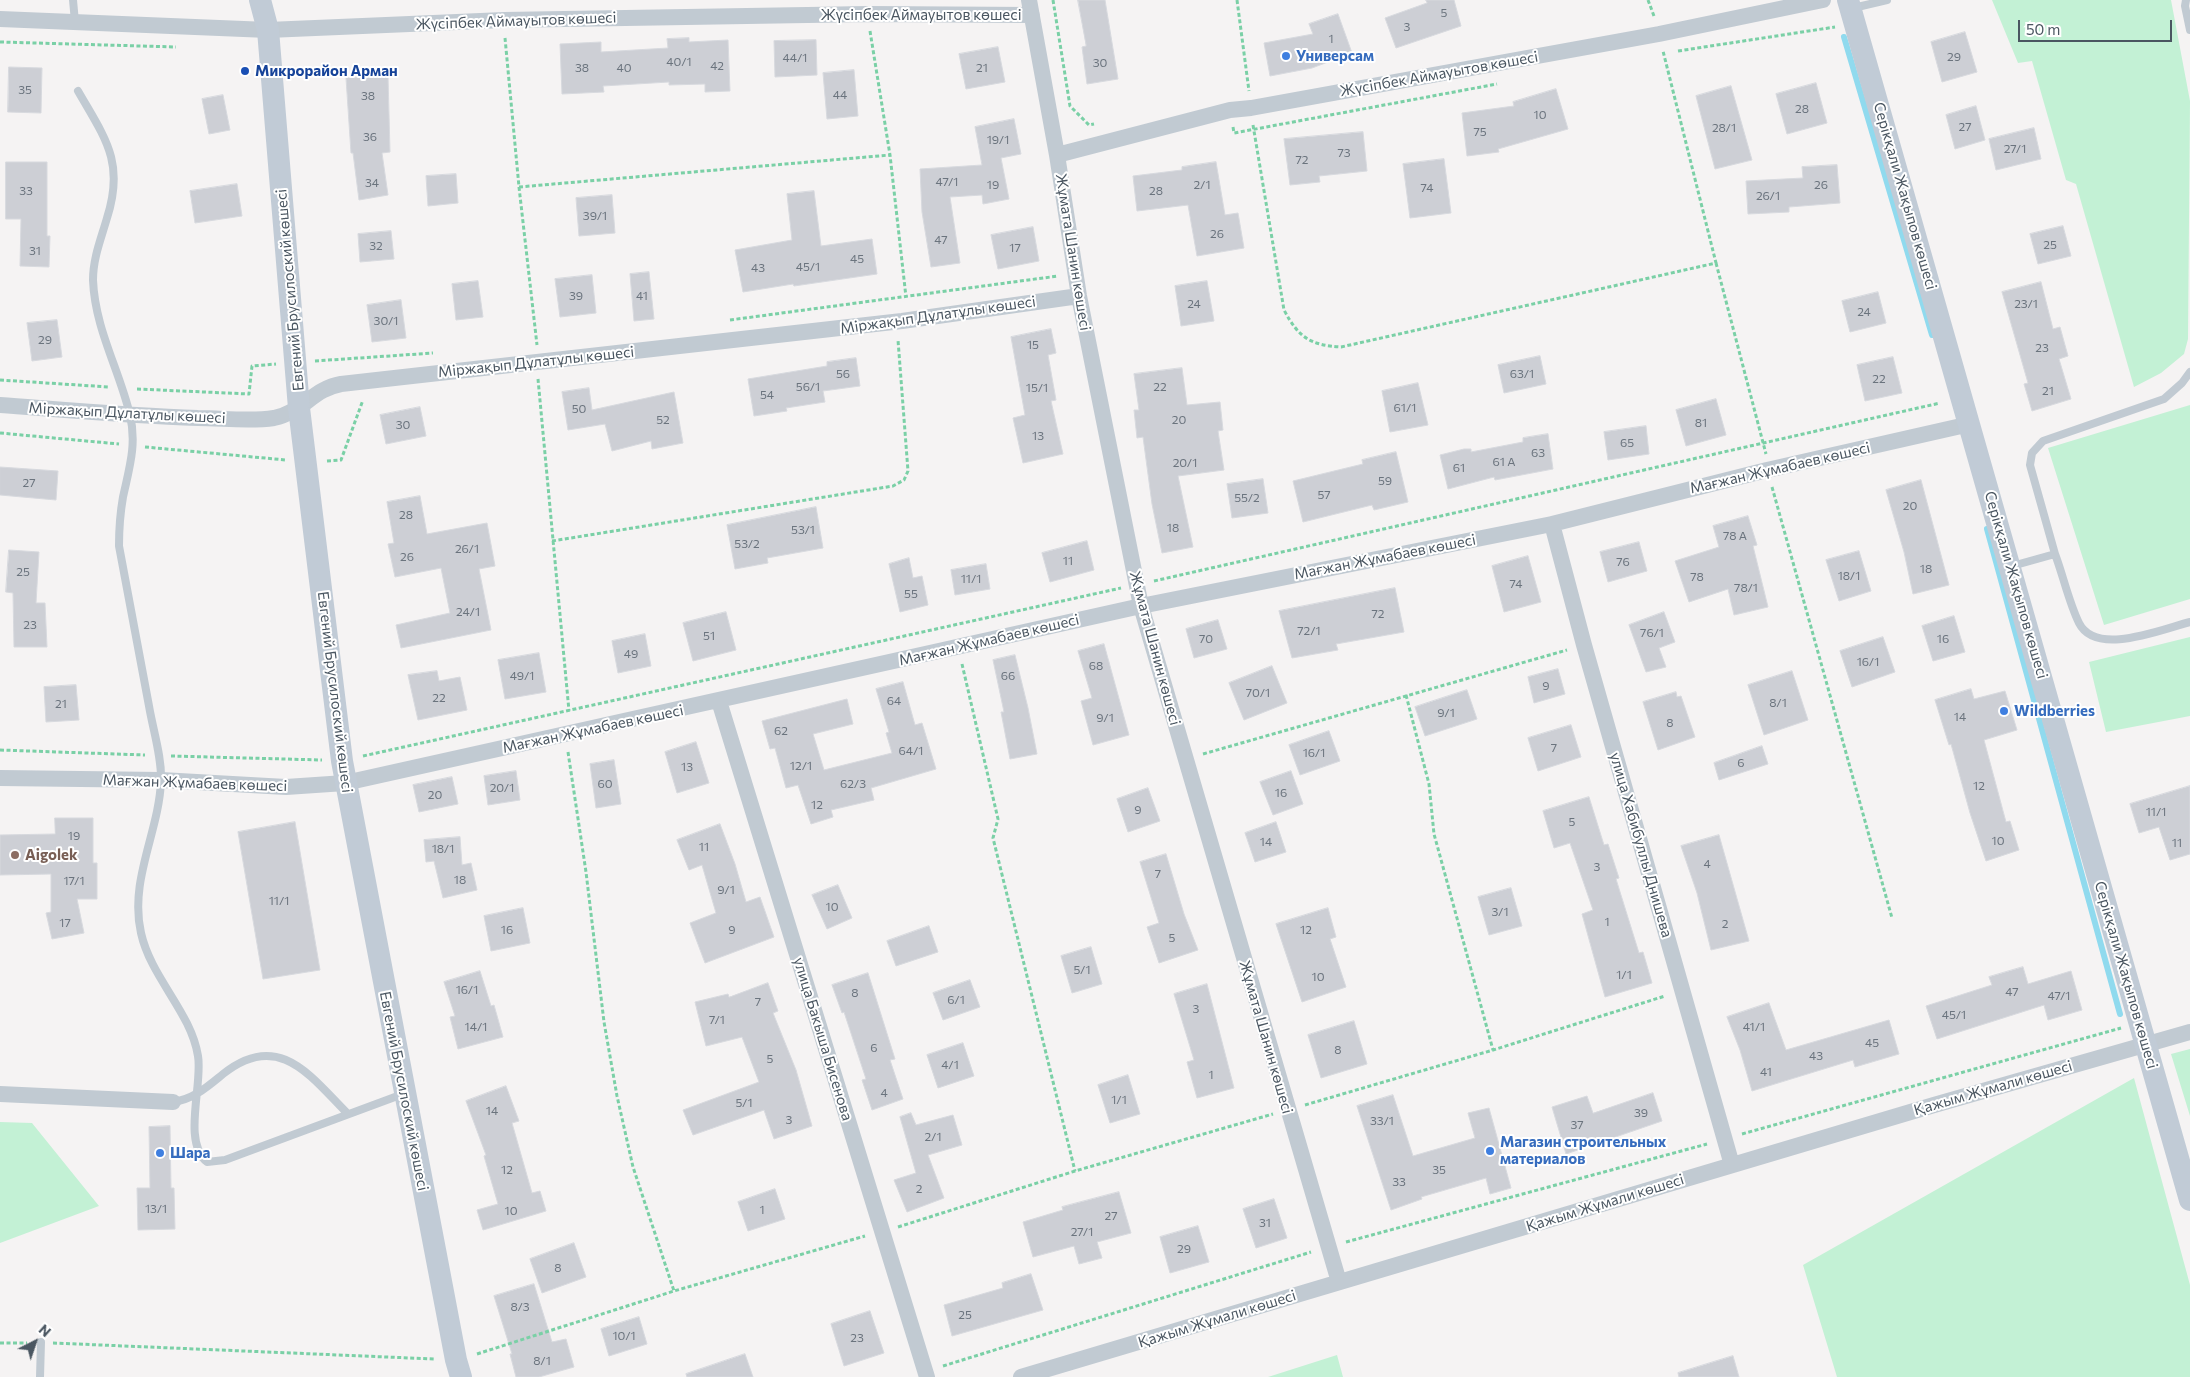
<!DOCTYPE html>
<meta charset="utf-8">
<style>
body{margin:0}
#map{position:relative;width:2190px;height:1377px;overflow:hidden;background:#f5f3f3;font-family:Commissioner,sans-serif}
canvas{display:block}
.north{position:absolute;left:10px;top:1317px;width:50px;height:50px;-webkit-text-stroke:4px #fff;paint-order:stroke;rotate:41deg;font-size:14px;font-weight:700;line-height:20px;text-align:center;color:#4a5661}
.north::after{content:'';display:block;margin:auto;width:18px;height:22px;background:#4a5661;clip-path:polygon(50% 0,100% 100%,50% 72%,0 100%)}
.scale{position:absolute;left:2018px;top:20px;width:154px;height:22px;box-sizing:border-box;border:2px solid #4a5661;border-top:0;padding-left:6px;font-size:15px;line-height:18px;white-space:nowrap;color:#4a5661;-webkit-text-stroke:4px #fff;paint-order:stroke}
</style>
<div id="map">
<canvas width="2190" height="1377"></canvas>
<div class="north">N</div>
<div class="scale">50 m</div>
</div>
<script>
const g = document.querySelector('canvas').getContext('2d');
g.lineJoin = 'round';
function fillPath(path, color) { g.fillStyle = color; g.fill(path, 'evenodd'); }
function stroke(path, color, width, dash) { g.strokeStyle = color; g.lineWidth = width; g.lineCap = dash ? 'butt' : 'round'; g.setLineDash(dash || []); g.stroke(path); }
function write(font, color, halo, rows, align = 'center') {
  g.font = font + ' Commissioner,sans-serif'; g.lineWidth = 4; g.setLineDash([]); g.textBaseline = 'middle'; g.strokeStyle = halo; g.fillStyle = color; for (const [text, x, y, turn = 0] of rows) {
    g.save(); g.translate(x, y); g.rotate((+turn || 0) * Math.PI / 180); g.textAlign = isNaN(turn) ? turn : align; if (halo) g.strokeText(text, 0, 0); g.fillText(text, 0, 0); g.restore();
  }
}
fillPath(new Path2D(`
 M1992,0H2171L2190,101L2188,339L2184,354L2161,373L2134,387L2076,184L2066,180L2032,61L2018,63Z
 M2190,405V599L2104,625L2048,448Z
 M2190,637V716L2106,732L2089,662Z
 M2190,1049V1116L2171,1054Z
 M2134,1078L2190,1285V1377H1837L1803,1265Z
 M0,1122L32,1123L99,1206L0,1243Z
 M1337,1355L1343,1377H1268Z`), '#c3f1d5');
stroke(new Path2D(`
 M1844,37L1932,335
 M1987,529L2120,1014`), '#90daee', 6);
const building = new Path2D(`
 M1078,0H1105L1118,79L1087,84L1082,47L1086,46Z
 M1426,0H1454L1461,26L1396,48L1385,18L1427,3Z
 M1338,14L1352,53L1312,68L1270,76L1264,43L1313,34L1309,24Z
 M1965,32L1977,72L1942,82L1931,42Z
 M689,38V42L728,40L730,91L705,92V84L669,85V82L603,86L604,92L562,94L560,44L601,42V52L668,48L667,39Z
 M816,40L817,75L775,77L774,41Z
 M998,47L1005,82L966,89L959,54Z
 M9,67L42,68L41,113L8,112Z
 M854,70L858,116L827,119L823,73Z
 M388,76L390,152L382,153L388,195L359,200L353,153H351L346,78Z
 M1816,83L1827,123L1787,134L1776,94Z
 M1731,86L1752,160L1715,169L1696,96Z
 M1556,89L1568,129L1498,149L1499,152L1467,156L1462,113L1514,106L1513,102Z
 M223,95L230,130L209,134L202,99Z
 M1976,106L1985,140L1955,149L1946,115Z
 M1014,119L1021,154L1001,158L1009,199L983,204L982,195L950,197L960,263L931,267L922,212L920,169L982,165L975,127Z
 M2034,128L2041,159L1996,170L1989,139Z
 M1363,132L1367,171L1319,176L1320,182L1290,185L1284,139Z
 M1444,159L1451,213L1410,218L1403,164Z
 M6,162H47V236H50L49,267L20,266L21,219H6Z
 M1216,162L1225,215L1238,213L1244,248L1197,256L1188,205L1137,211L1133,176L1182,170V167Z
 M1837,165L1840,203L1789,207V212L1748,214L1746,181L1803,178L1802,167Z
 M456,174L458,203L428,206L426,176Z
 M237,184L242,216L195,223L190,191Z
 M814,191L821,246L872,239L877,274L794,286L793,284L743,292L735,250L792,240L787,194Z
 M612,195L615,233L579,236L576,198Z
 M2063,226L2071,256L2038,264L2030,234Z
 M1033,227L1039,261L998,269L991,235Z
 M391,231L394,259L360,262L358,234Z
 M649,272L654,319L634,321L630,274Z
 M592,275L596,313L560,317L555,279Z
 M478,281L483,317L456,320L452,284Z
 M1207,281L1214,321L1181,326L1175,286Z
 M2041,282L2053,329L2060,327L2068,356L2059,359L2071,399L2032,411L2024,384L2028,383L2002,292Z
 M1878,292L1886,323L1850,332L1842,301Z
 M401,300L406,338L372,342L367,305Z
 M57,320L62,357L32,361L27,323Z
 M1051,329L1056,353L1048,355L1056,400L1051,401L1063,454L1023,463L1013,418L1025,415L1011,337Z
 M1540,356L1546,384L1504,393L1498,365Z
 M1893,357L1902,393L1865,401L1857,365Z
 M856,358L860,386L823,391L825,402L786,408L787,411L754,416L748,379L827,366V362Z
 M1182,368L1187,405L1220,402L1223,430L1218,431L1224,470L1178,476L1193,547L1162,553L1152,504L1143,437L1137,438L1134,410H1139L1134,374Z
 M1418,383L1428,425L1390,432L1382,391Z
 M589,388L592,410L674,392L683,443L652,449L651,441L612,451L605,424L568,430L562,392Z
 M1716,399L1726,435L1686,446L1676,410Z
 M420,407L426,436L386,444L380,415Z
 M1646,426L1649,454L1608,460L1604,432Z
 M1548,434L1553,469L1495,480L1494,477L1448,489L1440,455L1464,449H1471V452L1523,442V438Z
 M1396,452L1408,502L1374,510L1372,505L1303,522L1293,481L1363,464L1362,460Z
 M0,467L58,471L56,500L0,495Z
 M1263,479L1268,513L1232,518L1227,484Z
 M1921,480L1949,585L1913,594L1904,552L1886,490Z
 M420,496L427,534L487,523L495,566L479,569L491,630L401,648L396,625L450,613L441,568L395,577L388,544L394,543L387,502Z
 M816,507L823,548L767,558L768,563L735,569L727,525Z
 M1748,516L1757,545L1753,546L1768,607L1734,615L1728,589L1689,602L1675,561L1719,547L1713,526Z
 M1087,541L1094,570L1050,582L1042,553Z
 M1639,542L1647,571L1608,582L1600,552Z
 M9,550L39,552L36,603H45L47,647H14L13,593L6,592Z
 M1859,551L1871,591L1839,601L1826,560Z
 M1528,556L1541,602L1504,612L1492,566Z
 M909,558L913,578L922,576L928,605L900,612L889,564Z
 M986,564L990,589L955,595L951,570Z
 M1395,588L1404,632L1336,644L1338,650L1292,658L1279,611Z
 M726,612L736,650L693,661L683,623Z
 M1664,612L1675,642L1659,648L1666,667L1646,672L1629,625Z
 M1954,616L1965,652L1933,661L1922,626Z
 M1218,620L1227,649L1194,658L1186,629Z
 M645,634L651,666L618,673L612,641Z
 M1883,637L1895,672L1852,687L1840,651Z
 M1104,644L1129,735L1093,745L1081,701L1092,698L1078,651Z
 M539,653L546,692L505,699L498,660Z
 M1015,655L1028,708L1037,754L1010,759L1001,712H1004L993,660Z
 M1272,666L1287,703L1244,720L1229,683Z
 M1558,669L1565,694L1534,703L1528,677Z
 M437,671L439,681L460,677L467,710L418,720L408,675Z
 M1792,671L1808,720L1764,735L1748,685Z
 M903,682L915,725L922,723L936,769L871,788L874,800L831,810L833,817L811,824L798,785L786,788L775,748L770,749L762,721L847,699L853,724L813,734L824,770L892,753L886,733L889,732L876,689Z
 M76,685L79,720L46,722L44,687Z
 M1971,689L1974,699L2005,691L2017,730L1984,740L2006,822L2010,821L2019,850L1986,861L1970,813L1951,744L1949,745L1935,700Z
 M1467,690L1477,719L1425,736L1415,707Z
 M1676,692L1677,697L1681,696L1695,737L1658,750L1643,702Z
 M1571,725L1581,757L1538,771L1528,738Z
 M1329,731L1340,761L1300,775L1289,745Z
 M696,742L709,783L677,793L665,752Z
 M1762,746L1768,764L1719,780L1714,763Z
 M614,760L621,804L596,808L590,764Z
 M516,771L520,800L488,805L484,776Z
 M1291,771L1303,804L1273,815L1260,782Z
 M452,777L458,804L419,812L413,785Z
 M2190,786V854L2170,860L2159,827L2139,833L2130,804Z
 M1148,788L1160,821L1128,832L1117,799Z
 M1589,797L1604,845L1608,844L1619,878L1616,879L1639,953L1643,952L1652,983L1605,997L1582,914L1593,910L1570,843L1554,848L1543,811Z
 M55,818H93V863H97V899H77L84,933L52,939L46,913L51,912V874L0,875V835L55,834Z
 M295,822L320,970L263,979L238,832Z
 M1276,822L1286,852L1255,862L1245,833Z
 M720,824L735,864L746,902L760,897L774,937L705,963L690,923L716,913L702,865L689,870L677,840Z
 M1719,835L1749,941L1711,950L1697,893L1681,846Z
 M460,837L462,865L471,863L477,890L443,898L434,861L426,862L424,840Z
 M1166,854L1184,914L1198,950L1159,963L1147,927L1159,923L1140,862Z
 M838,885L852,918L827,929L812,895Z
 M1511,888L1522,926L1489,935L1478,897Z
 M523,908L530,943L491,951L484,916Z
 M1328,908L1336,937L1330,939L1346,987L1302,1002L1276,924Z
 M929,926L938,952L896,966L887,941Z
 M1091,947L1102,984L1072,993L1061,956Z
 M2023,967L2028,984L2071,971L2082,1010L2048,1020L2044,1005L1937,1039L1926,1006L1992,985L1989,977Z
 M480,971L491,1006L494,1005L503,1037L458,1049L450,1017L455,1016L444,982Z
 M868,973L895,1059L890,1060L903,1099L872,1110L862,1080L866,1079L844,1012L842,1013L832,985Z
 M970,980L980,1007L943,1020L933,993Z
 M768,983L778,1011L773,1013L796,1070L812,1126L774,1139L764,1110L693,1135L683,1110L759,1082L742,1037L706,1046L695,1002L728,994L729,997Z
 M1207,984L1234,1088L1197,1098L1187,1062L1194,1060L1174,994Z
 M1769,1003L1786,1050L1889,1020L1899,1054L1855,1067L1853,1060L1752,1091L1740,1050L1727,1017Z
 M1354,1021L1367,1064L1321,1078L1308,1035Z
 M963,1043L974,1076L938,1088L927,1055Z
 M1128,1075L1140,1114L1110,1123L1098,1085Z
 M506,1086L519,1121L512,1123L532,1193L540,1191L546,1211L483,1230L477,1210L498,1204L484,1156L486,1155L466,1101Z
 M1653,1093L1662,1121L1566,1154L1552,1107L1587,1096L1593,1113Z
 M1393,1095L1413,1156L1475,1138L1468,1113L1489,1108L1511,1188L1490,1194L1486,1178L1421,1197L1422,1199L1391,1210L1357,1106Z
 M911,1113L916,1125L953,1115L962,1145L928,1155L944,1198L907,1212L894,1180L916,1173L900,1117Z
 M170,1126L171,1188H174L175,1229L138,1230L137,1188H150L149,1127Z
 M775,1189L785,1219L748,1231L738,1202Z
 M1119,1192L1131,1233L1097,1242L1102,1258L1079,1264L1074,1246L1033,1257L1023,1222L1063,1210L1062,1207Z
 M1274,1199L1287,1238L1256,1248L1243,1209Z
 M1198,1226L1209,1262L1170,1273L1160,1237Z
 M574,1243L586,1277L542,1293L530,1259Z
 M1031,1274L1043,1310L952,1336L944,1305L1003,1288L1002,1283Z
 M534,1284L552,1342L566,1339L574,1367L539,1377H516L510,1354H512L494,1296Z
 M870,1311L884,1353L844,1366L831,1324Z
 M639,1317L647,1344L609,1356L601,1329Z
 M745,1354L753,1377H687L686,1374Z
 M1733,1356L1739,1377H1679L1678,1373Z`);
fillPath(building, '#cdcfd5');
stroke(building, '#d7d9de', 1);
stroke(new Path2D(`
 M1053,0L1070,106L1089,125L1094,124
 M1237,0L1249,91
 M1648,0L1654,16
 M870,31L890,155L906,297
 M505,38L519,187L537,345
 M0,42L176,47
 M1678,51L1835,27
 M1253,125L1284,310C1299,338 1310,345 1341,347L1716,263L1663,51
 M1233,127L1234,133L1497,84
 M519,187L890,155
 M1716,263L1766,454
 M730,320L1058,276
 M315,361L433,353
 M538,379L569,711
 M0,380L109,387
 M137,389L249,394L252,366L276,364
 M0,433L119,444
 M145,447L286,460
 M327,461L341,460L363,400
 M1772,487L1892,918
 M552,541L893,486L904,480L908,471L898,340
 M1154,581L1940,403
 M962,664L998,819L993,838L1075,1171
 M1406,695L1429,784L1434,834L1493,1050
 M0,750L145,755
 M568,752L586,872L604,1022L617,1096L633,1167L674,1291
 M1203,754L1567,650
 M171,756L322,760
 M363,756L1121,588
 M1305,1105L1493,1050L1665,996
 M1742,1134L2121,1028
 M898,1227L1075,1171L1273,1114
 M1346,1242L1707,1144
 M0,1343H27
 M53,1343L434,1359
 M477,1354L674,1291L865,1236
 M943,1366L1311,1252`), '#7ad0a6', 3, [4, 2.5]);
stroke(new Path2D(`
 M73,0L75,22
 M2186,0L2185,6L2190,30
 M1853,8L1887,0
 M78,91C105,138 125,162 107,218C101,239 93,258 93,280C95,329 119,369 130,415C137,445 129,469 123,497C120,514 119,530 119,546C129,599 139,653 149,706C153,730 162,757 161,781C159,832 129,880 141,933C151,978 191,1012 198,1056C203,1084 182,1142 207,1162L225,1160L403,1094
 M2055,554C2063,575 2069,603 2079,623C2096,657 2162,629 2190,622
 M2012,566L2055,554L2030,465L2032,453L2043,441L2164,399L2182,383L2190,372
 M173,1102C194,1099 207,1087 223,1074C279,1029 311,1077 348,1114
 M40,1377L41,1342`), '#c1cad2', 8);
stroke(new Path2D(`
 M1029,0L1057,155L1079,296L1141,606L1339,1282
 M0,19L268,30L504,20L868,14L1032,15
 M1057,155L1230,110L1251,108L1659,34L1823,0
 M0,405C66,410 132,416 198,418C223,418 249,422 274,418C303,412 313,389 341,384L902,321L1079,296
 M1552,524L1584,645L1732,1165
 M719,701L927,1377
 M0,778L161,780L286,787L345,783L1141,606L1552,524L1767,470L1970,424
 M0,1094L173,1102
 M1021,1377L1934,1105L2190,1032`), '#c1cad2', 16);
stroke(new Path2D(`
 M260,0L268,30L299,408L342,761L456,1360L461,1377
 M1848,0L2190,1200`), '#c1cbd6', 22);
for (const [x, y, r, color] of [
 [1286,56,5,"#3f7fe0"],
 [245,71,5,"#1a4fb4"],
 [2004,711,5,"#3f7fe0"],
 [15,855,5,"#8d6e63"],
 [1490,1151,5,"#3f7fe0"],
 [160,1153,5,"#3f7fe0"]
]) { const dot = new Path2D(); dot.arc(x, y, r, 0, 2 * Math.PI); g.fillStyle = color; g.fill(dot); stroke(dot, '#fff', 2); }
write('12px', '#6b747e', null, [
 ["5",1444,13],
 ["3",1407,27],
 ["1",1331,39],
 ["29",1954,57],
 ["44/1",795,58],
 ["40/1",679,62],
 ["30",1100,63],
 ["42",717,66],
 ["38",582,68],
 ["40",624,68],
 ["21",982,68],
 ["35",25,90],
 ["44",840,95],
 ["38",368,96],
 ["28",1802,109],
 ["10",1540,115],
 ["27",1965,127],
 ["28/1",1724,128],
 ["75",1480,132],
 ["36",370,137],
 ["19/1",998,140],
 ["27/1",2015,149],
 ["73",1344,153],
 ["72",1302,160],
 ["47/1",947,182],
 ["34",372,183],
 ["19",993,185],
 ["2/1",1202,185],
 ["26",1821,185],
 ["74",1427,188],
 ["33",26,191],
 ["28",1156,191],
 ["26/1",1768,196],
 ["39/1",595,216],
 ["26",1217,234],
 ["47",941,240],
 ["25",2050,245],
 ["32",376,246],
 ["17",1015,248],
 ["31",35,251],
 ["45",857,259],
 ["45/1",808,267],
 ["43",758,268],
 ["39",576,296],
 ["41",642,296],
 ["24",1194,304],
 ["23/1",2026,304],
 ["24",1864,312],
 ["30/1",386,321],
 ["29",45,340],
 ["15",1033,345],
 ["23",2042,348],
 ["56",843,374],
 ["63/1",1522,374],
 ["22",1879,379],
 ["56/1",808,387],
 ["22",1160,387],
 ["15/1",1037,388],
 ["21",2048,391],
 ["54",767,395],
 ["61/1",1405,408],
 ["50",579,409],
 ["52",663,420],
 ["20",1179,420],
 ["81",1701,423],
 ["30",403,425],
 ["13",1038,436],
 ["65",1627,443],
 ["63",1538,453],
 ["61 А",1504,462],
 ["20/1",1185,463],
 ["61",1459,468],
 ["59",1385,481],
 ["27",29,483],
 ["57",1324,495],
 ["55/2",1247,498],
 ["20",1910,506],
 ["28",406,515],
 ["18",1173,528],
 ["53/1",803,530],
 ["78 А",1735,536],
 ["53/2",747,544],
 ["26/1",467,549],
 ["26",407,557],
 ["11",1068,561],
 ["76",1623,562],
 ["18",1926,569],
 ["25",23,572],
 ["18/1",1849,576],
 ["78",1697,577],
 ["11/1",971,579],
 ["74",1516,584],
 ["78/1",1746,588],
 ["55",911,594],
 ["24/1",468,612],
 ["72",1378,614],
 ["23",30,625],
 ["72/1",1309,631],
 ["76/1",1652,633],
 ["51",709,636],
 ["70",1206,639],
 ["16",1943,639],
 ["49",631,654],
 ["16/1",1868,662],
 ["68",1096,666],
 ["49/1",522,676],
 ["66",1008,676],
 ["9",1546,686],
 ["70/1",1258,693],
 ["22",439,698],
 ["64",894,701],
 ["8/1",1778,703],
 ["21",61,704],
 ["9/1",1446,713],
 ["14",1960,717],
 ["9/1",1105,718],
 ["8",1670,723],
 ["62",781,731],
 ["7",1554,748],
 ["64/1",911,751],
 ["16/1",1314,753],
 ["6",1741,763],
 ["12/1",801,766],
 ["13",687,767],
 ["60",605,784],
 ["62/3",853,784],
 ["12",1979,786],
 ["20/1",502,788],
 ["16",1281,793],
 ["20",435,795],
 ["12",817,805],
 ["9",1138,810],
 ["11/1",2156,812],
 ["5",1572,822],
 ["19",74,836],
 ["10",1998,841],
 ["14",1266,842],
 ["11",2177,843],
 ["11",704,847],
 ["18/1",443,849],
 ["4",1707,864],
 ["3",1597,867],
 ["7",1158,874],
 ["18",460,880],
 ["17/1",74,881],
 ["9/1",726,890],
 ["11/1",279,901],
 ["10",832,907],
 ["3/1",1500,912],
 ["1",1607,922],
 ["17",65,923],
 ["2",1725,924],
 ["16",507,930],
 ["9",732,930],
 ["12",1306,930],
 ["5",1172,938],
 ["5/1",1082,970],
 ["1/1",1624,975],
 ["10",1318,977],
 ["16/1",467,990],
 ["47",2012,992],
 ["8",855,993],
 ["47/1",2059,996],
 ["6/1",956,1000],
 ["7",758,1002],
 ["3",1196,1009],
 ["45/1",1954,1015],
 ["7/1",717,1020],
 ["14/1",476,1027],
 ["41/1",1754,1027],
 ["45",1872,1043],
 ["6",874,1048],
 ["8",1338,1050],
 ["43",1816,1056],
 ["5",770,1059],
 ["4/1",950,1065],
 ["41",1766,1072],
 ["1",1211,1075],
 ["4",884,1093],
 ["1/1",1119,1100],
 ["5/1",744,1103],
 ["14",492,1111],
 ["39",1641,1113],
 ["3",789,1120],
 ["33/1",1382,1121],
 ["37",1577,1125],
 ["2/1",933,1137],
 ["12",507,1170],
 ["35",1439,1170],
 ["33",1399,1182],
 ["2",919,1189],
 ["13/1",156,1209],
 ["1",762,1210],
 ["10",511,1211],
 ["27",1111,1216],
 ["31",1265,1223],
 ["27/1",1082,1232],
 ["29",1184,1249],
 ["8",558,1268],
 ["8/3",520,1307],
 ["25",965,1315],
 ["10/1",624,1336],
 ["23",857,1338],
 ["8/1",542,1361]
]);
write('15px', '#4a5661', '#fff', [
 ["Жүсіпбек Аймауытов көшесі",921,15],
 ["Жүсіпбек Аймауытов көшесі",516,21,-2],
 ["Жүсіпбек Аймауытов көшесі",1439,74,-10],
 ["Серікқали Жақыпов көшесі",1905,196,74],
 ["Жұмата Шанин көшесі",1073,252,81],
 ["Евгений Брусилоский көшесі",290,290,-95],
 ["Міржақып Дұлатұлы көшесі",938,315,-8],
 ["Міржақып Дұлатұлы көшесі",536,362,-6],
 ["Міржақып Дұлатұлы көшесі",127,413,3],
 ["Мағжан Жұмабаев көшесі",1780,468,-13],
 ["Мағжан Жұмабаев көшесі",1385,557,-11],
 ["Серікқали Жақыпов көшесі",2016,585,74],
 ["Мағжан Жұмабаев көшесі",989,640,-13],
 ["Жұмата Шанин көшесі",1155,648,75],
 ["Евгений Брусилоский көшесі",335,692,83],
 ["Мағжан Жұмабаев көшесі",593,729,-12],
 ["Мағжан Жұмабаев көшесі",195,783,2],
 ["улица Хабибуллы Днишева",1641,845,74],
 ["Серікқали Жақыпов көшесі",2126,975,74],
 ["Жұмата Шанин көшесі",1266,1037,74],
 ["улица Бакыша Бисенова",823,1039,73],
 ["Қажым Жұмали көшесі",1993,1088,-16],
 ["Евгений Брусилоский көшесі",404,1091,79],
 ["Қажым Жұмали көшесі",1605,1203,-17],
 ["Қажым Жұмали көшесі",1217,1319,-17]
]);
write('bold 15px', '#366cbe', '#fff', [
 ["Универсам",1296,56],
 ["Wildberries",2014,711],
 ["Магазин строительных",1500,1142],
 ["материалов",1500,1159],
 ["Шара",170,1153]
], 'left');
write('bold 15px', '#164399', '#fff', [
 ["Микрорайон Арман",255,71]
], 'left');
write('bold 15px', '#785e54', '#fff', [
 ["Aigolek",25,855]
], 'left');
</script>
